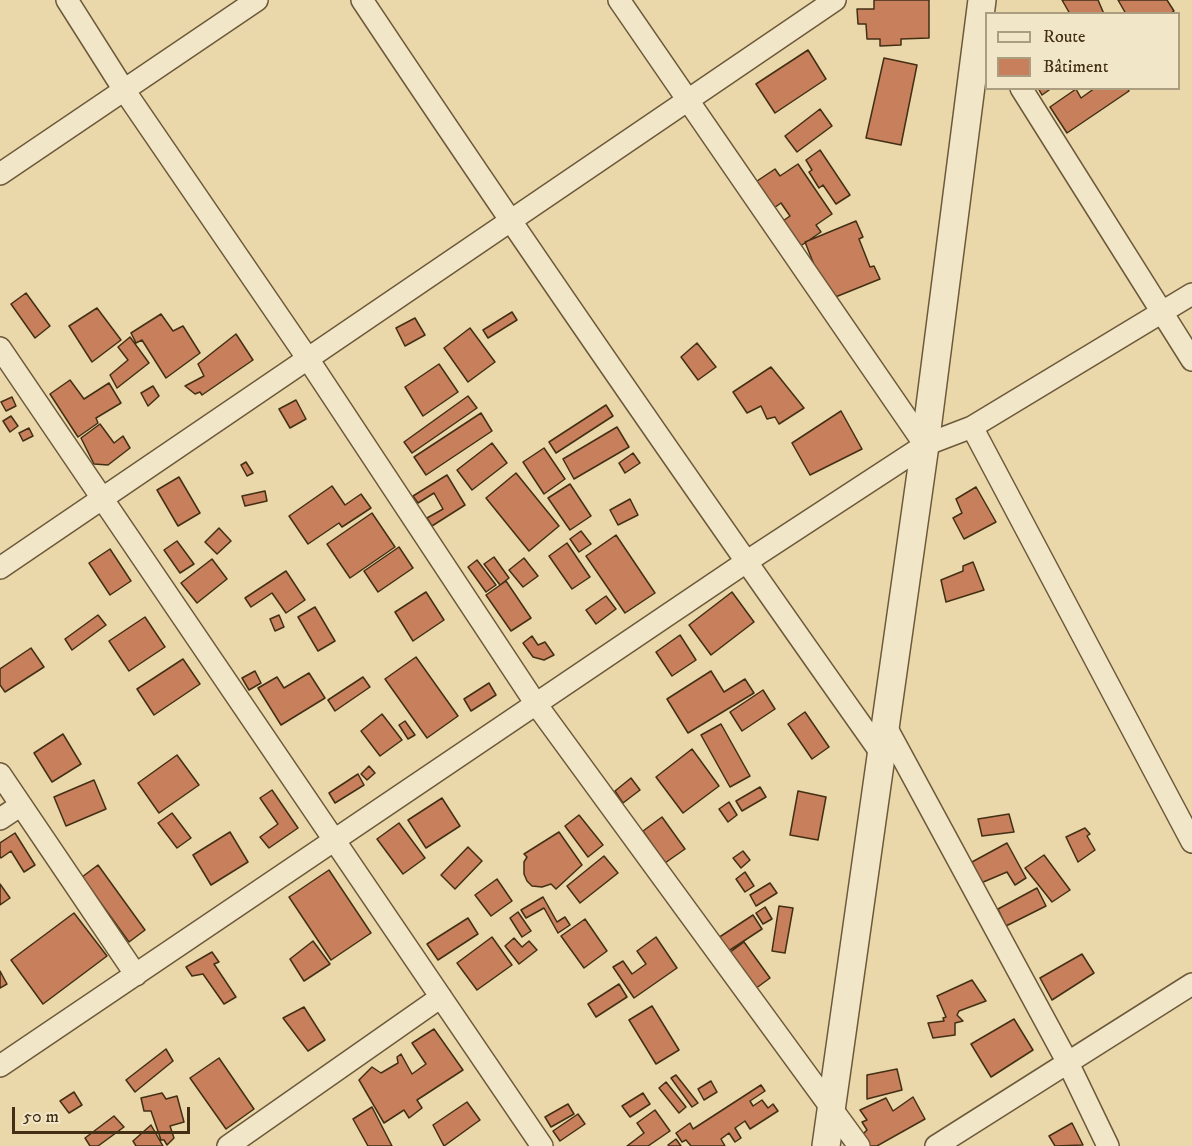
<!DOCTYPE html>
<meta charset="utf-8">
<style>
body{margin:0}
#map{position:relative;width:1192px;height:1146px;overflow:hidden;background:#ead8aa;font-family:"IM FELL DW Pica",serif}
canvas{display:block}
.legend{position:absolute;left:985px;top:12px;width:195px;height:78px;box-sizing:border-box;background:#f1e6c8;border:2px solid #ab9d80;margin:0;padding:8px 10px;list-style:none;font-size:18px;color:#422f14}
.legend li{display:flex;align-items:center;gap:12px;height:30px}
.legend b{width:30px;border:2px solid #ab9d80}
.scale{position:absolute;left:12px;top:1107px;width:178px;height:27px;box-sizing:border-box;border:3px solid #422f14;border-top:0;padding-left:8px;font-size:18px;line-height:21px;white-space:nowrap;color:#422f14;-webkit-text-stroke:4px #f1e6c8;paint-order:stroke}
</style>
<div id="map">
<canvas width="1192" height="1146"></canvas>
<ul class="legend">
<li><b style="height:8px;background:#f1e6c8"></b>Route</li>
<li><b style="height:16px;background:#c77f5c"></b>Bâtiment</li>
</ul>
<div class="scale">50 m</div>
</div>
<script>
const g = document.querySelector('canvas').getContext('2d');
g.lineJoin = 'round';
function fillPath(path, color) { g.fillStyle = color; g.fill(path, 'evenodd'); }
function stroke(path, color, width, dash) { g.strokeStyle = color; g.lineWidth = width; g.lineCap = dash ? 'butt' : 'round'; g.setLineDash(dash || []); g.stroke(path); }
const building = new Path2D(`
 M874,0H929V38L901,39V45L880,46V39H867L866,24H858L857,9H874Z
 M1062,0H1098L1104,14H1070Z
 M1118,0H1167L1174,11L1170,14H1126Z
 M808,50L826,79L775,113L756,84Z
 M884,58L917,65L901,145L866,138Z
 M1038,88H1052L1042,95Z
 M1095,88H1127L1129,91L1067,133L1050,107L1076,89L1081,98Z
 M820,109L832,126L797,152L785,136Z
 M820,150L850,195L836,204L823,185L819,188L809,172L812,170L806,160Z
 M798,164L832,214L816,225L821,232L796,249L780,223L790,216L781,203L771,210L754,183L775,169L780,176Z
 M856,221L863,237L859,239L870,267L874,266L880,279L828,300L805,242Z
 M26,293L50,326L35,338L11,304Z
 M97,308L121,340L92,362L69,326Z
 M512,312L517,320L488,338L483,330Z
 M161,314L173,331L183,326L200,353L166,378L142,340L136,343L131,333Z
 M415,318L425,335L405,346L396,328Z
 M470,328L495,362L468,382L444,348Z
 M236,334L253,360L202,395L200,392L195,394L185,386L204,376L198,364Z
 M130,337L149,363L117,388L110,375L128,360L118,347Z
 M697,343L716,367L698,380L681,357Z
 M439,364L458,392L423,416L405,387Z
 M771,367L804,408L779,424L775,417L767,419L761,406L747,413L733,392Z
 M70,380L84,399L109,383L121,403L96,418L98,423L78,437L50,394Z
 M153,386L159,396L148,406L141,393Z
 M468,396L477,408L412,453L404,442Z
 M12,397L16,406L6,411L1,402Z
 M296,400L306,419L290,428L279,409Z
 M606,405L613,416L556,453L549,442Z
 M841,411L862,449L810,475L792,443Z
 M481,413L492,431L426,475L414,457Z
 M11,416L18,426L10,432L3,421Z
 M100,424L114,443L123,436L130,448L108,465L94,464L81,438Z
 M617,427L629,447L574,479L563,459Z
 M29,428L33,436L23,441L19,433Z
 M492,443L507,463L472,490L457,470Z
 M544,448L565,479L544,494L523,462Z
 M633,453L640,463L625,473L619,463Z
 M246,462L253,473L247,476L241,465Z
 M516,473L559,526L529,551L486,498Z
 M447,475L465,505L432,526L427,518L443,509L434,493L418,503L413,496Z
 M179,477L200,513L178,526L157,490Z
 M570,484L591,516L570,530L548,498Z
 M332,486L345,505L361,494L371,508L342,527L339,523L308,544L289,516Z
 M976,487L996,522L964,539L953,518L962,513L956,499Z
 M265,491L267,501L245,506L242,496Z
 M630,499L638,515L618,525L610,510Z
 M372,513L395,547L350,578L327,544Z
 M219,528L231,541L217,554L205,542Z
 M581,531L591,544L579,552L570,539Z
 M616,535L655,593L625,613L586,556Z
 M177,541L194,564L180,573L164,550Z
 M567,543L590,577L572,589L549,556Z
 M399,547L413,568L378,592L364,571Z
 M110,549L131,581L110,595L89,563Z
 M494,557L509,578L500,585L484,564Z
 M524,558L538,576L523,587L509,570Z
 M212,559L227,579L197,603L181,583Z
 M477,560L496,585L486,592L468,567Z
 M973,562L984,590L946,602L941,580L963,571V566Z
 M286,571L305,600L286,613L272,593L251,607L245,598Z
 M506,581L531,618L511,631L486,595Z
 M426,592L444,620L413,641L395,612Z
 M732,592L754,622L711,655L689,625Z
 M606,596L616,609L596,624L586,610Z
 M315,607L335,641L318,651L298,617Z
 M98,615L106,625L72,650L65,639Z
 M279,615L284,627L275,631L270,619Z
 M145,617L165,647L129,671L109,641Z
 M680,635L696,660L672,676L656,652Z
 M532,636L538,645L545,642L554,655L544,660L533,657L523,643Z
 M31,648L44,667L5,692L0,685V669Z
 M416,657L458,716L427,738L385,679Z
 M183,659L200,684L154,715L137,689Z
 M255,671L261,683L249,690L242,678Z
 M711,671L724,692L745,679L754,693L688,733L667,699Z
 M309,673L325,698L281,725L258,688L277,677L284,688Z
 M363,677L370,687L335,711L328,700Z
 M489,683L496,695L471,711L464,699Z
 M763,690L775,709L742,731L730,712Z
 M805,712L829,747L812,759L788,724Z
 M382,714L402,740L380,756L361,731Z
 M405,721L415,735L408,739L399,725Z
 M721,724L750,776L730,787L701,735Z
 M63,734L81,764L52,782L34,753Z
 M692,749L719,786L683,813L656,777Z
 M177,755L199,785L159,813L138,783Z
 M369,766L375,773L367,780L361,774Z
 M358,774L364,785L335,803L329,793Z
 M631,778L640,790L623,803L615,791Z
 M94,780L106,809L66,826L54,797Z
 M760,787L766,797L742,811L736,801Z
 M272,790L298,828L269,848L260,837L278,824L260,798Z
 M798,791L826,797L818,840L790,835Z
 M442,798L460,826L426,848L408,820Z
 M729,802L737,815L728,822L719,809Z
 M172,813L191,838L177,848L158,823Z
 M1009,814L1014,832L982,836L978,819Z
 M579,815L603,845L588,857L565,826Z
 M662,817L685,849L665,863L643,831Z
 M399,823L425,858L403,874L377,839Z
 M1085,828L1090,834L1087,836L1095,850L1078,862L1066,837Z
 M230,832L248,862L211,885L193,855Z
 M559,832L582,865L556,889L551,884L542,887L532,886L527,881L524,874V862L527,857L524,854Z
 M15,833L35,865L24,872L11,851L1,858L0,856V843Z
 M1007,843L1026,878L1015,885L1007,872L981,883L972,862Z
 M468,847L482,861L455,889L441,875Z
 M743,851L750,860L741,868L733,858Z
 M1044,855L1070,890L1052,902L1025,868Z
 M604,856L618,873L580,903L567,886Z
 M98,865L145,930L129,942L82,877Z
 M329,870L371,933L331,960L289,897Z
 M745,872L754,886L745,892L736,879Z
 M497,879L512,901L491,916L475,895Z
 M770,883L777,893L756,906L750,895Z
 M0,884L10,898L0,905Z
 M1037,888L1046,906L1006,926L998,909Z
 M543,897L557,922L565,917L570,925L558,933L544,908L526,918L521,910Z
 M779,906L793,908L785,953L772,951Z
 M765,907L772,919L763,924L756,913Z
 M518,912L531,931L522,937L510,918Z
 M74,913L107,956L43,1004L11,960Z
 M753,915L762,929L727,952L718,938Z
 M468,918L478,934L438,960L427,944Z
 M585,919L607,951L584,968L561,936Z
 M492,937L512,965L477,990L457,963Z
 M656,937L677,968L634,998L613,967L623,961L632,974L646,964L637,951Z
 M514,938L522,947L529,941L537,950L519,964L505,946Z
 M313,941L330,964L304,981L290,959Z
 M744,942L770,978L755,989L729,953Z
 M212,952L219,962L214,964L236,997L224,1004L203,974L192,976L186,967Z
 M1082,954L1094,973L1052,1000L1040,978Z
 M0,971L7,984L0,988Z
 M972,980L986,1001L959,1011L957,1015L963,1021L955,1023V1035L933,1038L928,1023L944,1021L943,1018L946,1017L937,996Z
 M619,984L627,997L596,1017L588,1004Z
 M652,1006L679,1050L656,1064L629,1020Z
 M304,1007L325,1040L308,1051L283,1018Z
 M1014,1019L1033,1050L991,1077L971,1044Z
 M434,1029L463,1070L417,1100L422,1108L409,1118L404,1110L384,1123L359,1080L372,1067L381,1073L398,1063L397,1057L401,1054L412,1074L426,1064L412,1043Z
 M166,1049L173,1061L135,1092L126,1080Z
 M219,1058L254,1109L226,1129L190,1078Z
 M897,1069L902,1090L867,1099V1075Z
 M676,1075L698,1103L692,1107L671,1078Z
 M711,1081L717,1092L704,1100L698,1089Z
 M666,1082L686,1107L679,1113L659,1088Z
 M761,1085L765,1091L750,1101L753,1106L762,1100L768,1108L773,1104L778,1111L750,1129L745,1121L735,1128L741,1138L735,1142L729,1133L721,1139L725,1146H691L686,1140L682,1142L676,1133L690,1123L693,1129Z
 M74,1092L82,1105L69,1113L60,1101Z
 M162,1093L166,1099L177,1096L184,1122L170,1126L174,1138L167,1145L164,1140H161L151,1111H144L141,1098Z
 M643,1093L650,1104L630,1117L622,1106Z
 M913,1097L925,1119L877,1146H868L861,1136L867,1130L862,1122L867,1120L860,1110L886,1098L893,1111Z
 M467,1102L480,1120L444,1146L433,1125Z
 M568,1104L574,1114L551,1127L545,1117Z
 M372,1107L392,1146H368L353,1119Z
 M655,1110L670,1131L648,1146H627L644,1133L637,1123Z
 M578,1114L585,1124L560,1141L553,1131Z
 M114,1116L124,1127L98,1146H90L85,1138Z
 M1072,1123L1083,1145L1055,1146L1049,1136Z
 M151,1125L163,1146H136L133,1141Z
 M676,1139L681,1146H669L668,1145Z`);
fillPath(building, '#c77f5c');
stroke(building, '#422f14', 1.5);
const minor = new Path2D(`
 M67,0L124,90L308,359L536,704L859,1146
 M362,0C531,254 705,504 881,753
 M619,0L925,445
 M1021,88L1192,360
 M0,174L257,0
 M0,348L542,1146
 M972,427L1192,842
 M0,568L835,0
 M885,725L1068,1063L1108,1146
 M0,774L136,975
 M0,819L21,805
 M0,1066L746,562L925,445L972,427L1192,294
 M228,1146L441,997
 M936,1146L1192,984`);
const tertiary = new Path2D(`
 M826,1146L925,445L982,0`);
stroke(minor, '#6c593a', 24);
stroke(tertiary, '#6c593a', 30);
stroke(minor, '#f1e6c8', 21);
stroke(tertiary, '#f1e6c8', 27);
</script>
